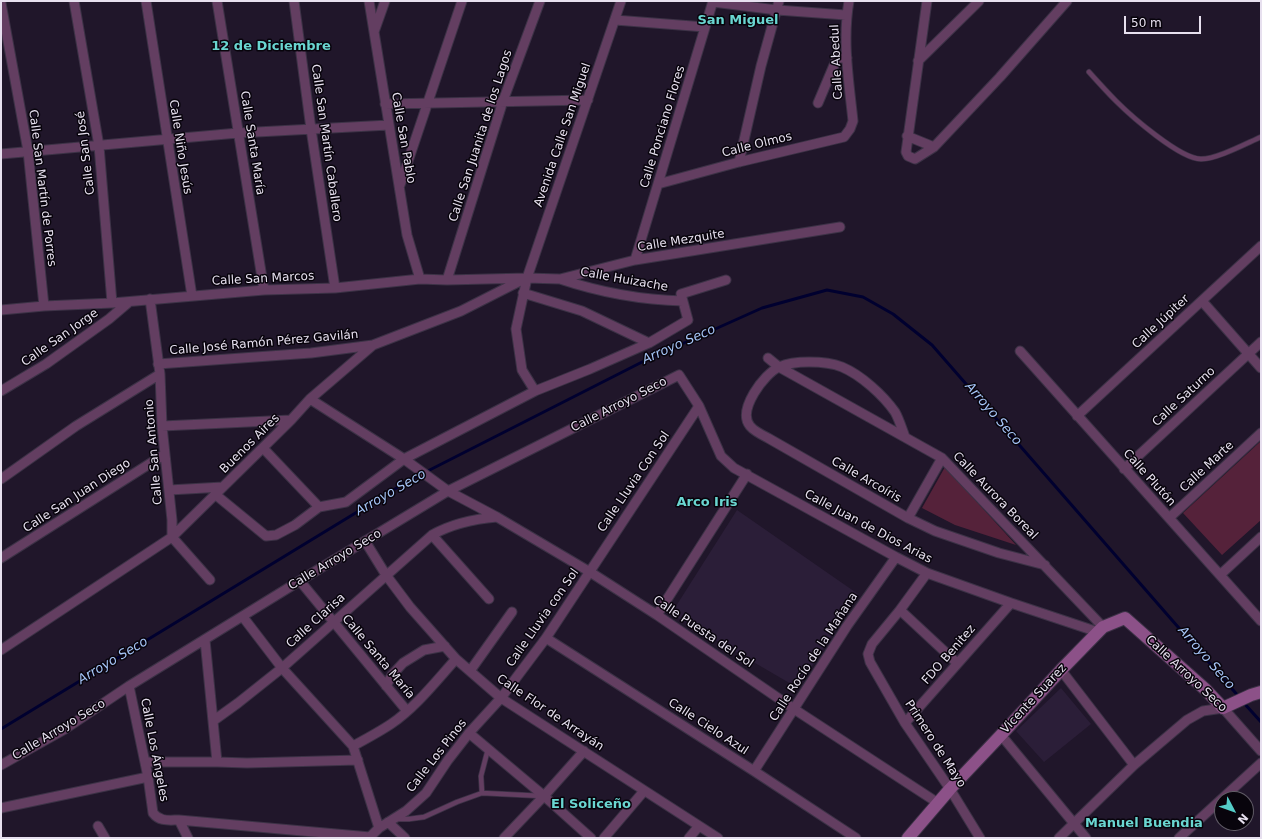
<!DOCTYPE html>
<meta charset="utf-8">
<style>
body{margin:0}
#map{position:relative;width:1262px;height:839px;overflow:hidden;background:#20162a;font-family:"DejaVu Sans",sans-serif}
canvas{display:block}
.frame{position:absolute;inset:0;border:2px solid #e7e0ef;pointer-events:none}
.north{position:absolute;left:1214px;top:791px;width:40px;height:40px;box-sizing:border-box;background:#08040c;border:1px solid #615c67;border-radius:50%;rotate:131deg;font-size:11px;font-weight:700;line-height:16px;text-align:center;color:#e7e0ef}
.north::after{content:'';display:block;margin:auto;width:14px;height:18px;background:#54cdc8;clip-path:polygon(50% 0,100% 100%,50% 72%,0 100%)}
.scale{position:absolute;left:1124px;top:16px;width:77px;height:18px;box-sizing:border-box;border:2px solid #e7e0ef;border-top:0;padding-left:5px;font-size:12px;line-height:14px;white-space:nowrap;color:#e7e0ef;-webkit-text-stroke:3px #08040c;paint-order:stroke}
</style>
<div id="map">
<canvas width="1262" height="839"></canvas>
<div class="frame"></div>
<div class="north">N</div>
<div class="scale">50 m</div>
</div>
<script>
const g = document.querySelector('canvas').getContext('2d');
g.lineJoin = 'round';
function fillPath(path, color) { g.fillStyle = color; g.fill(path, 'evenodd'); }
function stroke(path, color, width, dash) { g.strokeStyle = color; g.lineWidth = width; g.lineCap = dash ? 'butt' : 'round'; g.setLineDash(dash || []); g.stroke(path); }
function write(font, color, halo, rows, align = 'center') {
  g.font = font + ' "DejaVu Sans",sans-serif'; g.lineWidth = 3; g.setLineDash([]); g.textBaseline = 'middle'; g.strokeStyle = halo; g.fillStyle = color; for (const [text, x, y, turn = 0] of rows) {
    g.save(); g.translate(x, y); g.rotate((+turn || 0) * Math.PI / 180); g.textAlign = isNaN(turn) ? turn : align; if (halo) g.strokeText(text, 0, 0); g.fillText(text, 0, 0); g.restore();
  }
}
fillPath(new Path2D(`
 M737,510L858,594L798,688L671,614Z
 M1061,688L1091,724L1044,762L1016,731Z`), '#2b1e38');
fillPath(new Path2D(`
 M1261,441V520L1222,555L1183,513Z
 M945,467L1016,545L955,525L922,508Z`), '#55223a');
stroke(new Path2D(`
 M1243,702L1261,722
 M1,729L408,481L646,360L762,308L827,290L863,297L893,314L932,345L1240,698`), '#00002f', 3);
const lane = new Path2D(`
 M1089,72C1098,82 1107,92 1116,101C1131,116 1180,159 1201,159C1217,159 1245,144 1261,137
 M482,793L481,776L488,749
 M397,819H409L424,817L457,802L482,793L542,796`);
const street = new Path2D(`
 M74,1L99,146L112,303
 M146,1L192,296
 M217,1L264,290
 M294,1L311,129L335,288
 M369,1L407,235L420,279
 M927,1L906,152L908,156L915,159L934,147L1000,77L1067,1
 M713,2L777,10L846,15
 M1,3L28,151L44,306
 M615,20L705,27
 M374,32L385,1
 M918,61L979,1
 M818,103L837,58H847
 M385,104L588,100
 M907,136L934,147
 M1,154L238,133L389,125
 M739,162L761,66L779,1
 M658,184L739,162L844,137L850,129L853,121C849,82 842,41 849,1
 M400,185L462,1
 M635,260L713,1
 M560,279C599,292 643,300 683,301
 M447,280L503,101L540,1
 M523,293L582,311L649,343
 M150,299L160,374L162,426L172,520V537
 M1202,301L1261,368
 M1,310L44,306L112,303L264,290L335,288L420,279L447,280L527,278L560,279L635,260L840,227
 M1020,351L1261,621
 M768,358L779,367L942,458L1103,627
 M158,364L311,353L373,345
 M1,391L46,364L109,319L129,302
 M535,391L522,370L516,329L527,278L621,1
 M310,399L404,459L448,491L497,517L590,572L657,615L794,709L938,803
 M1077,416L1261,246
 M162,426L291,420
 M905,437C902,429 899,419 895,412C883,395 861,375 842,367C832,363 820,362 809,362C800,362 788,363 779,367C764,374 737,410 750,426C754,431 762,435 768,438L908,518L935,531L999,553L1045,565
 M263,448L319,507
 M1124,469L1261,342
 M1,479L76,426L160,374
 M169,490L223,487
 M216,495L266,536L276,535L295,525L319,507L346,502L404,459L535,391L590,369L649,343L688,320L681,294L726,280
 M908,518L942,458
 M1169,518L1261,433
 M432,535L489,599
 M172,537L210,580
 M365,541L386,575L410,607L456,659L501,698L718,838
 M1,558L165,454
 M927,573L900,610L872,644L868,654L870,662L905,723L950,789L980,838
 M1220,575L1261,537
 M300,581L407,711
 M900,610L957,663
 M657,615L747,474
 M243,617L282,668L353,746L379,828
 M546,638L754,771L856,838
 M205,640L217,762
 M1,650L172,537L291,420L310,399L373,345L461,311L524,279
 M1061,670L1134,765
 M470,671L512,612
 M129,686L148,777L153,813C160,822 169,820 179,820L370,837
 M386,686L392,675L403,663L424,650L445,646
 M213,721L238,703L282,668L432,535C453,523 474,519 497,517
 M905,723L1011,603
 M469,733L544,796L591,838
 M1001,735L1086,838
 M353,746C366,739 379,732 391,724C416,707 436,681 456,659
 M145,762H217L247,763L358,760
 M1,765L65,729L129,686L319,569L448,491L679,375L699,406L721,456L734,468L896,557L927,573L1011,603L1098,632
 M754,771L847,626L896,557
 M1,808L148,777
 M179,820L188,838
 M388,822L405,838
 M98,826L105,838
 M369,838L379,828L406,811L426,793L448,760L469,733L501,698L546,638L699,406
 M504,838L544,796L584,751
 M604,838L644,791
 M689,838L699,826
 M1059,838L1134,765L1187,720L1203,711L1223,708L1261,751
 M1179,838L1261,763`);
const secondary = new Path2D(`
 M908,838L950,789L1001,735L1061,670L1098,632L1103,627L1125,618L1205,689L1223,708L1251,695L1261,692`);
stroke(lane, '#3c3246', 6);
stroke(street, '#3c3246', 11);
stroke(secondary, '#3c3246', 14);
stroke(lane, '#633e61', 4.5);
stroke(street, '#633e61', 9);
stroke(secondary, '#8c5188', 12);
write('12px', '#e7e0ef', '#08040c', [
 ["Calle Abedul",837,62,-93],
 ["Calle Ponciano Flores",663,127,-73],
 ["Avenida Calle San Miguel",563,135,-71],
 ["Calle San Juanita de los Lagos",481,136,-72],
 ["Calle San Pablo",403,138,80],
 ["Calle Santa María",252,143,81],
 ["Calle San Martín Caballero",326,143,82],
 ["Calle Olmos",757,145,-14],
 ["Calle Niño Jesús",180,147,81],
 ["Calle San José",86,153,-97],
 ["Calle San Martín de Porres",42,188,83],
 ["Calle Mezquite",681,241,-9],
 ["Calle San Marcos",263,279,-3],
 ["Calle Huizache",624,280,10],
 ["Calle Júpiter",1161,322,-43],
 ["Calle San Jorge",60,338,-35],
 ["Calle José Ramón Pérez Gavilán",264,343,-5],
 ["Calle Saturno",1184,397,-43],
 ["Calle Arroyo Seco",619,405,-27],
 ["Buenos Aires",250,444,-45],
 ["Calle San Antonio",154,452,-95],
 ["Calle Marte",1207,467,-43],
 ["Calle Plutón",1149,478,48],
 ["Calle Arcoíris",866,480,30],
 ["Calle Lluvia Con Sol",634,482,-56],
 ["Calle San Juan Diego",77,496,-33],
 ["Calle Aurora Boreal",995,496,46],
 ["Calle Juan de Dios Arias",868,527,28],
 ["Calle Arroyo Seco",335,560,-31],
 ["Calle Lluvia con Sol",543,618,-55],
 ["Calle Clarisa",316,621,-42],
 ["Calle Puesta del Sol",703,632,34],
 ["FDO Benitez",949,655,-49],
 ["Calle Santa María",378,657,50],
 ["Calle Rocío de la Mañana",814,657,-57],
 ["Calle Arroyo Seco",1186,674,43],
 ["Vicente Suarez",1034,699,-47],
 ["Calle Flor de Arrayán",550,713,34],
 ["Calle Cielo Azul",708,727,33],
 ["Calle Arroyo Seco",59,730,-31],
 ["Primero de Mayo",935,744,57],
 ["Calle Los Ángeles",154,750,79],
 ["Calle Los Pinos",437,756,-52]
]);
write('bold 13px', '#6ad6d1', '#08040c', [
 ["San Miguel",738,21],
 ["12 de Diciembre",271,47],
 ["Arco Iris",707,503],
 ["El Soliceño",591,805],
 ["Manuel Buendia",1144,824]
]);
write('italic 13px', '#a6c5f7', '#08040c', [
 ["Arroyo Seco",679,345,-24],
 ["Arroyo Seco",993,414,49],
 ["Arroyo Seco",391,493,-30],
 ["Arroyo Seco",1206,658,49],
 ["Arroyo Seco",113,661,-31]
]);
</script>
